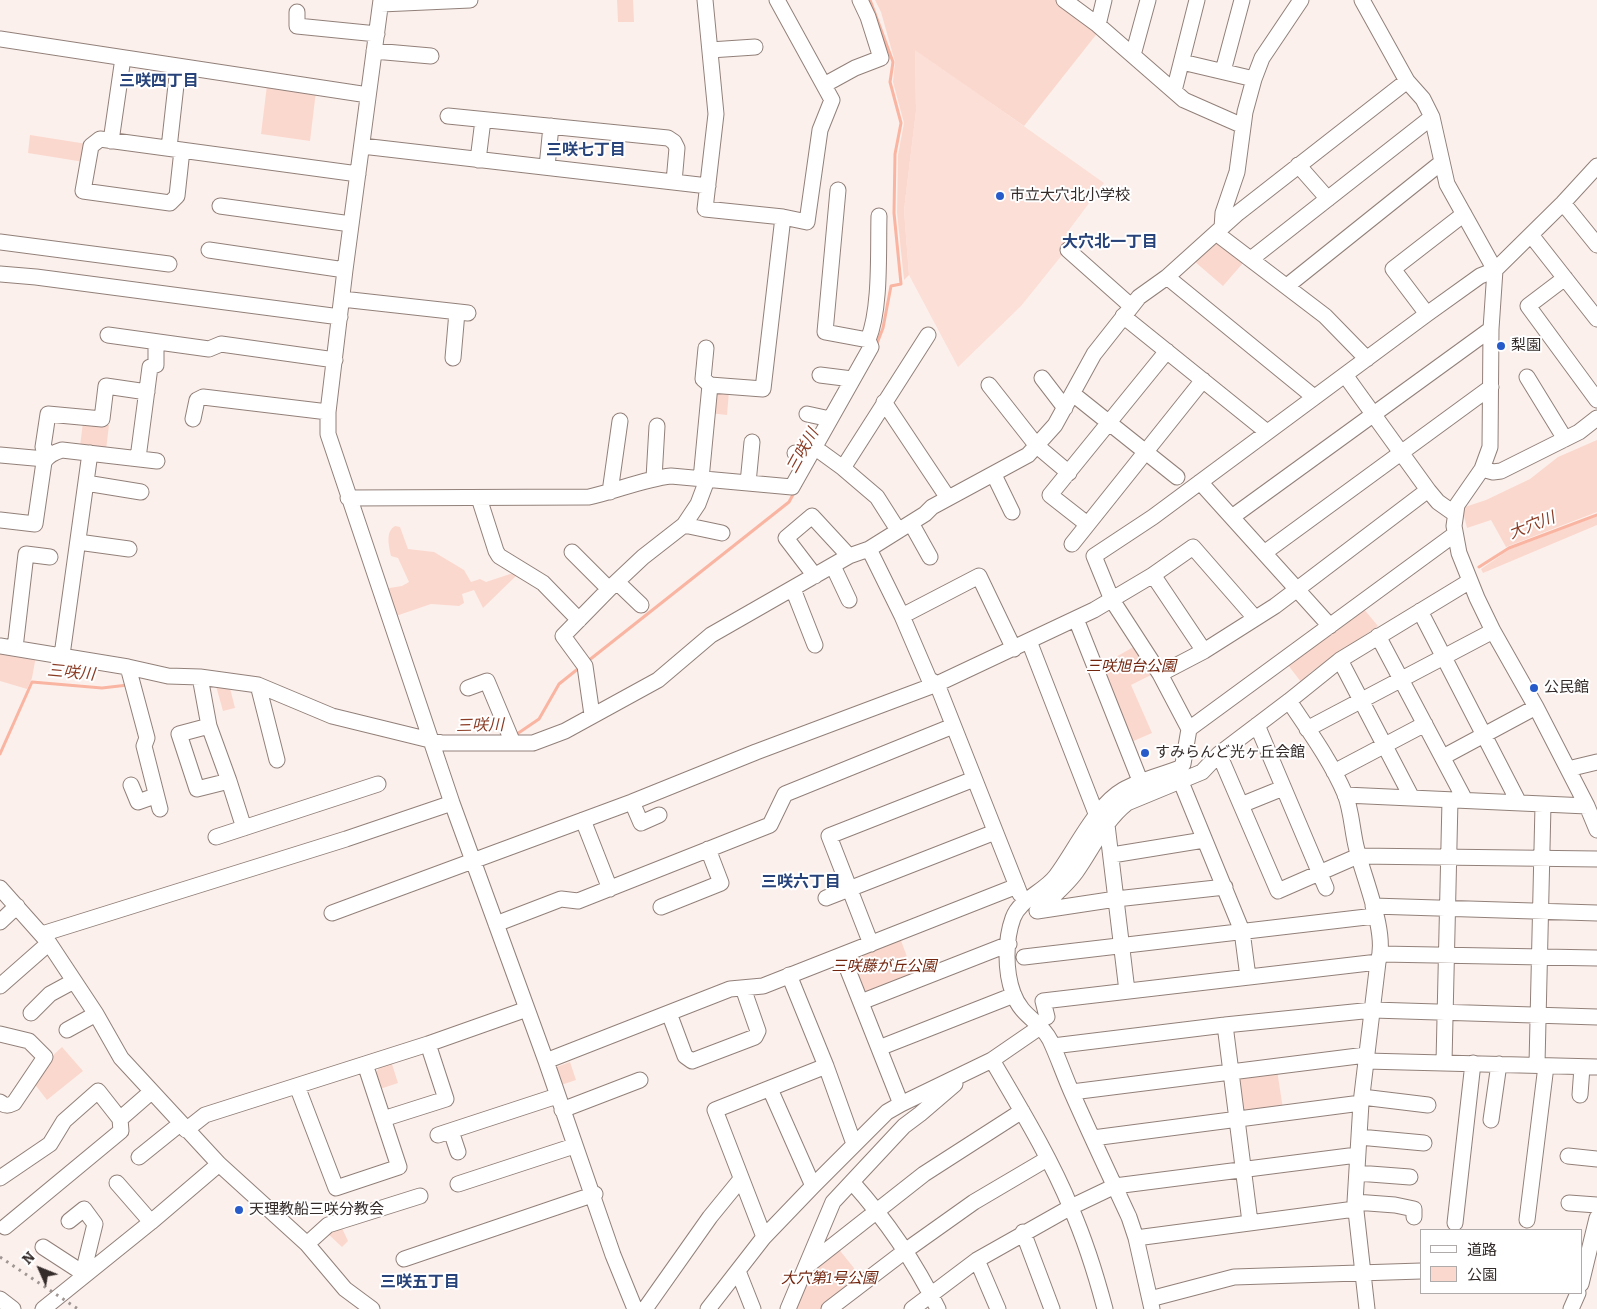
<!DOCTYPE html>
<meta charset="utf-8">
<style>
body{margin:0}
#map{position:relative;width:1597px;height:1309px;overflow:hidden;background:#fcf0ec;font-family:Bitter,"Noto Sans JP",serif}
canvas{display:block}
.legend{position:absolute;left:1420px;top:1229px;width:162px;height:65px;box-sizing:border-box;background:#fff;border:1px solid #aeabaa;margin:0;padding:6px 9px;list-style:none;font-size:15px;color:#342c2a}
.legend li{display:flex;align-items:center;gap:10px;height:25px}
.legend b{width:25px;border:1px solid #aeabaa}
.north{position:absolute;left:15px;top:1244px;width:50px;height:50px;-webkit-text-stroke:4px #fff;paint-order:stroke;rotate:314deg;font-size:14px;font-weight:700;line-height:20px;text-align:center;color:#342c2a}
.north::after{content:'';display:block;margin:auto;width:18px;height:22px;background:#342c2a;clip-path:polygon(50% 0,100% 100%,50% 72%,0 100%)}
</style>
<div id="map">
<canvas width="1597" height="1309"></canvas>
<ul class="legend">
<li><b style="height:6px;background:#fff"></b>道路</li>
<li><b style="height:14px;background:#fbd8ce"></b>公園</li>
</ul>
<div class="north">N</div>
</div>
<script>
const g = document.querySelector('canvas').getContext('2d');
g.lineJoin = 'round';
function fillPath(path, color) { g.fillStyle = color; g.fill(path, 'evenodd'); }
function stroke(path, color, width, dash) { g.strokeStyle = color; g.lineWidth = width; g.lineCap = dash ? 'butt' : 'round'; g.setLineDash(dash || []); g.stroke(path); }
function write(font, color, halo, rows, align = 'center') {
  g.font = font + ' Bitter,"Noto Sans JP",serif'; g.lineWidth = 4; g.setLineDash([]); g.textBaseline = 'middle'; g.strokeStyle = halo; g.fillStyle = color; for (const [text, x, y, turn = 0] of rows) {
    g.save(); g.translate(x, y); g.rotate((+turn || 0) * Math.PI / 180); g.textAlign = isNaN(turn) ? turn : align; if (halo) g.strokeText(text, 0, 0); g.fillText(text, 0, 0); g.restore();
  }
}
fillPath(new Path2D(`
 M915,49L1104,183L1066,234L1074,240L1058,260L1021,306L958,367L909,275L904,210L916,111Z`), '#fcdfd7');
fillPath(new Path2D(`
 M617,0H633L634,22H618Z
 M875,0H1059L1099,31L1024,126L915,50L916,111L904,210L909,275L904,280L897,213L898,155L904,123L893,82L895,62L881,12Z
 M267,85L316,91L310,141L261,134Z
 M30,135L87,144L84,162L28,153Z
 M1213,243H1217L1243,263L1223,286L1194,261Z
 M719,390L729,391L727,415L709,413L711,396Z
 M83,422L109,425L106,450L80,446Z
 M1597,440V512L1506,547L1491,520L1467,528L1462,508L1486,500L1530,479L1558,457Z
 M1597,516V525L1483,573L1481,569L1510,549Z
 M395,526L400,527L408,549L434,552L464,570L471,582L480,579L486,582L516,572L518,574L483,608L474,590L462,594L464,603L459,606L431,604L393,617L383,589L402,586L409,582L398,558L391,556C389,546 385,532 395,526Z
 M1363,608L1378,626L1311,672L1301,682L1288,665Z
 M1137,645L1155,673L1131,685L1152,733L1129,743L1101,670L1115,663L1114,658Z
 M0,651L36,656L32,678L27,689L0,681Z
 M216,686L230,688L235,708L223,711Z
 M900,938L915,978L865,997L850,957Z
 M62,1047L83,1071L47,1100L33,1082L50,1058Z
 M391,1061L398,1083L380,1089L375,1074L381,1065Z
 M570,1062L576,1080L558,1086L551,1069Z
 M1277,1070L1283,1109L1243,1114L1237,1075Z
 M341,1226L348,1241L342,1247L327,1233Z
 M837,1247L862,1278L823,1309H793L808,1269Z`), '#fbd8ce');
stroke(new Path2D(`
 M870,0L893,62L890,82L901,123L895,154L894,213L901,284L891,286L883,328L876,346
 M1479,567L1509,548L1597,515
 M588,661L789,502L795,491
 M514,736L539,719L559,684L579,668
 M0,754L32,682L102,688L128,685`), '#f9b5a2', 3);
const minor = new Path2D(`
 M381,0L345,270L328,412V434L452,803L546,1061L613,1255L635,1309
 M705,0L716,114L705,209L783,217L807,222L820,130L832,100L777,0
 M1064,0L1098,25L1184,100L1243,126
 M1362,0L1407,81L1423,99L1432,117L1447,184L1495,270L1491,329L1490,447L1482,469L1457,505L1454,526L1459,553L1477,598L1493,631L1536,707L1587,806L1597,830
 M381,4L470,0
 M297,12V26L377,34
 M1098,25L1104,0
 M0,39L368,95
 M710,50L755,47
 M374,51L431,56
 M1133,55L1148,0
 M1182,62L1254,79
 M1223,71L1242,0
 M824,85L855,68L881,58L868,17L860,0
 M1174,91L1197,0
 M448,116L668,138L674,142L677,148L674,182
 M111,141L123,58
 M362,146L708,186
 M169,148L178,67
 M182,150L177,196L170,203L83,191L91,146L100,139L358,174
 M478,160L483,120
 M1298,165L1328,199
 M547,167L551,126
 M1563,203L1597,245
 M220,206L351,224
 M1222,228L1223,213L1237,172L1245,112L1254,79L1262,58L1301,0
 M1216,233L1325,316L1367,359
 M1531,235L1597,319
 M0,242L169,264
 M209,250L345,270
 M1068,250L1131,306
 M1251,259L1432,117
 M0,274L36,277L340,317
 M1167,277L1314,397
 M1565,278L1528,306L1597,400
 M1287,286L1442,162
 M342,299L468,313
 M1427,314L1393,269L1464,214
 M1123,316L1267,432
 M108,335L209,349L221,344L335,360
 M868,340C881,308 878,252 879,216
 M706,348L703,379L710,385L763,389L783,217
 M453,358L457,312
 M820,375L852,379
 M1345,375L1428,490
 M1527,377L1565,439
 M1042,378L1065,408
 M989,385L1037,446L1069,473
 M1073,394L1177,477
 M884,402L948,498
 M807,414L830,419
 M193,419L197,400L203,397L328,412
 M821,452L843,468L877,497L898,530
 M795,453L811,454
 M0,455L45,459
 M50,455L43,447L48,414L102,419L106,386L147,392
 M138,458L150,367L156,365V343
 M843,468L928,335
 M1482,469L1493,472L1501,471L1579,432L1597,418
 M994,475L1012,512
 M654,478L657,426
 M701,479L710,385
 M1200,482L1330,626
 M86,483L141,492
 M748,483L752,442
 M610,492L620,421
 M348,498L589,497C617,491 643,479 671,476L792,487L871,347L868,340L825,332L838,190
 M479,498L496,551L499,556L543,583L579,620
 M1232,517L1491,329
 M0,520L35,524L44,462C48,455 55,452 62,450L157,461
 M911,523L930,557
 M1087,524L1050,495L1167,351
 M684,525L722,533
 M78,542L129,549
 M1072,544L1203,380
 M869,549L902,616L929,679L937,684L1020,894
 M572,552L609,589
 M1264,553L1491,387
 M833,566L849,600
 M1153,575L1204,651
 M815,576L786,538L812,516L849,556
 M617,582L641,605
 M793,589L815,645
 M1420,611L1519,803
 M902,616L979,576L1014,649
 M1076,619L1141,783
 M1378,636L1465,800
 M1029,641L1097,816
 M0,646L128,667L168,676L200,677L258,685L332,716L442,743H533L565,731L658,680L711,635L849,556L869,549L925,514L932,507L1028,455L1055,425L1094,354L1139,297L1167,277L1238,213L1407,81
 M15,648L26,554L50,557
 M62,655L90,453
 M1340,660L1412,798
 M128,667L147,738L144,746L160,809
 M1160,674L1204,651L1275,606L1428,490L1438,502L1455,514
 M200,677L209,726L229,781L244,828
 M258,685L277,760
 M468,688L487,681L513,743
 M1289,701C1309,731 1331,761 1345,794C1352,812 1352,832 1357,850C1364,879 1388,934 1378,962L1361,1103L1355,1202L1367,1309
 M592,715L585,666L563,636L609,589L643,557L684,525L698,504L707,480
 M1257,725L1326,888
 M209,726L179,734L197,789L229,781
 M1189,729L1160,674L1112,600L1094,556L1153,517L1427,314L1480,276L1495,270L1563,203L1597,166
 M1307,729L1493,631
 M1219,754L1278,891L1358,856L1597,859
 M1443,757L1536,707
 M1568,769L1597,762
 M1334,772L1425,724
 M1181,782L1242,931L1248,977
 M131,785L138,802L155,796
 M1345,795L1587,806
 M632,802L641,823L659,815
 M1241,805L1283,788
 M583,820L610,889
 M1107,825L1127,991
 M216,837L378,784
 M1112,855L1204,840
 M0,888L49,943L96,1014L121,1058L219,1164L307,1244L345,1289L372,1309
 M826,898L995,832
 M1373,906L1597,913
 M661,907L721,883L708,849
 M1037,911C1050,899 1065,887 1076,872C1092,850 1104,821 1127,803L1202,772L1219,754L1289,701L1340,660L1470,581
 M1037,911L1116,899L1225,887
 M332,913L632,802L756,752L937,684L1094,610L1153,575L1193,547L1255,618
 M0,922L17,906
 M496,924L561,899L578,901L770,825L785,794L953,726
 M42,934L346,839L452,803
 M871,944L829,836L974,779
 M1381,954L1597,958
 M842,955L901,1104
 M1024,957L1375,916
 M789,975L826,1066L854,1144
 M0,986L49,943
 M861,1002L1009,944
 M31,1013L50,994L74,981
 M669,1013L685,1056L692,1061L755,1037L758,1031L743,988
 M1047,1017L1043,1001L1378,962
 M1225,1025L1250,1222
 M67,1030L96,1014
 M0,1034L29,1041L45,1057L14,1103C8,1106 5,1106 0,1102
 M1053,1046L1225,1025L1373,1010L1597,1017
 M879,1048L1014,995
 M992,1060C1020,1108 1050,1157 1071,1208C1085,1240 1096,1275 1105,1309
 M546,1061L730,989L763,986L1017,886
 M1366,1061L1597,1067
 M1444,1062L1450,800
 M1537,1064L1543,805
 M297,1086L336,1188L399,1167L365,1064
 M770,1089L813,1186
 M1072,1092L1366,1055
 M1580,1095L1582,1067
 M1362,1097L1428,1105
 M562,1110L640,1080
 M120,1119L151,1092
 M383,1119L446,1099L428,1044
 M1491,1120L1499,1064
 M186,1130L205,1115L428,1044L527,1009
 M451,1131L458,1152
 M438,1135L557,1096
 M1359,1137L1424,1143
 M1093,1138L1361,1103
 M1568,1156L1597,1159
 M139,1157L180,1124
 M1357,1173L1410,1177
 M0,1178L50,1144L64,1121L98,1091L120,1119L121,1131L5,1227
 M852,1182C886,1220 915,1262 938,1309
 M117,1183L151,1222
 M458,1184L574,1146
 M1355,1202L1395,1205L1414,1209V1217
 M1569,1203L1597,1205
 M1527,1220L1546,1066
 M69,1221L84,1209L95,1224L82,1277
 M1455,1223L1473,1063
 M1023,1232L1052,1309
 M764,1237L715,1110L826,1066
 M1136,1238L1355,1209
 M307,1244L328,1225L420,1196
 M43,1247L83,1273
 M404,1259L595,1194
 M977,1260L998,1309
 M807,1266L924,1174L1022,1111
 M738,1271L753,1309
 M1581,1284L1597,1218
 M0,1299L13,1309
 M1150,1299L1234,1277L1421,1271
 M43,1309L151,1222L219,1164
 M645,1309L710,1217L741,1179
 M708,1309L764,1237L813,1186L887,1112L901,1104L992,1060L1040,1027
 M788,1309L833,1202L904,1126L920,1114L955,1084
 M829,1309L905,1251L974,1202L1047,1159
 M912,1309L977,1260L1071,1207L1115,1186L1357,1155
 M1152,1309L1136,1238L1129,1217C1110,1176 1090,1134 1072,1093C1064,1075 1058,1057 1050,1040C1040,1020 1022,1018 1013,993C1005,971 1005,940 1013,918C1020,899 1044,892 1056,876C1075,851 1095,806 1123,790C1140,780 1162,775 1180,768L1183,764L1189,729L1455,534
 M1571,1309L1578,1293`);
stroke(minor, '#92807a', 17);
stroke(minor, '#fff', 15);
stroke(new Path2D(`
 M0,1257L78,1309`), '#a09693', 3, [2.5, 5]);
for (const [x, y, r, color] of [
 [1000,196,5,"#275bc9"],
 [1501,346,5,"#275bc9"],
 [1534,688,5,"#275bc9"],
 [1145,753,5,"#275bc9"],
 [239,1210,5,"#275bc9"]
]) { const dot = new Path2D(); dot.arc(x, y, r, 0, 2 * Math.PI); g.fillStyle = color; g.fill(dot); stroke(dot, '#fff', 2); }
write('15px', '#342c2a', '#fff', [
 ["市立大穴北小学校",1010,196],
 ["梨園",1511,346],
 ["公民館",1544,688],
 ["すみらんど光ヶ丘会館",1155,753],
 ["天理教船三咲分教会",249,1210]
], 'left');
write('italic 15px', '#73260f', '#fff', [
 ["三咲旭台公園",1131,667],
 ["三咲藤が丘公園",884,967],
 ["大穴第1号公園",829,1279]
]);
write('bold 16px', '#27437a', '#fff', [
 ["三咲四丁目",159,82],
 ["三咲七丁目",586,151],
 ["大穴北一丁目",1110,243],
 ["三咲六丁目",801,883],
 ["三咲五丁目",420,1283]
]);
write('italic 16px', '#8a3b24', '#fff', [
 ["三咲川",803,451,-61],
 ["大穴川",1532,526,-21],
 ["三咲川",71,673,5],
 ["三咲川",480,726,-1]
]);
</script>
